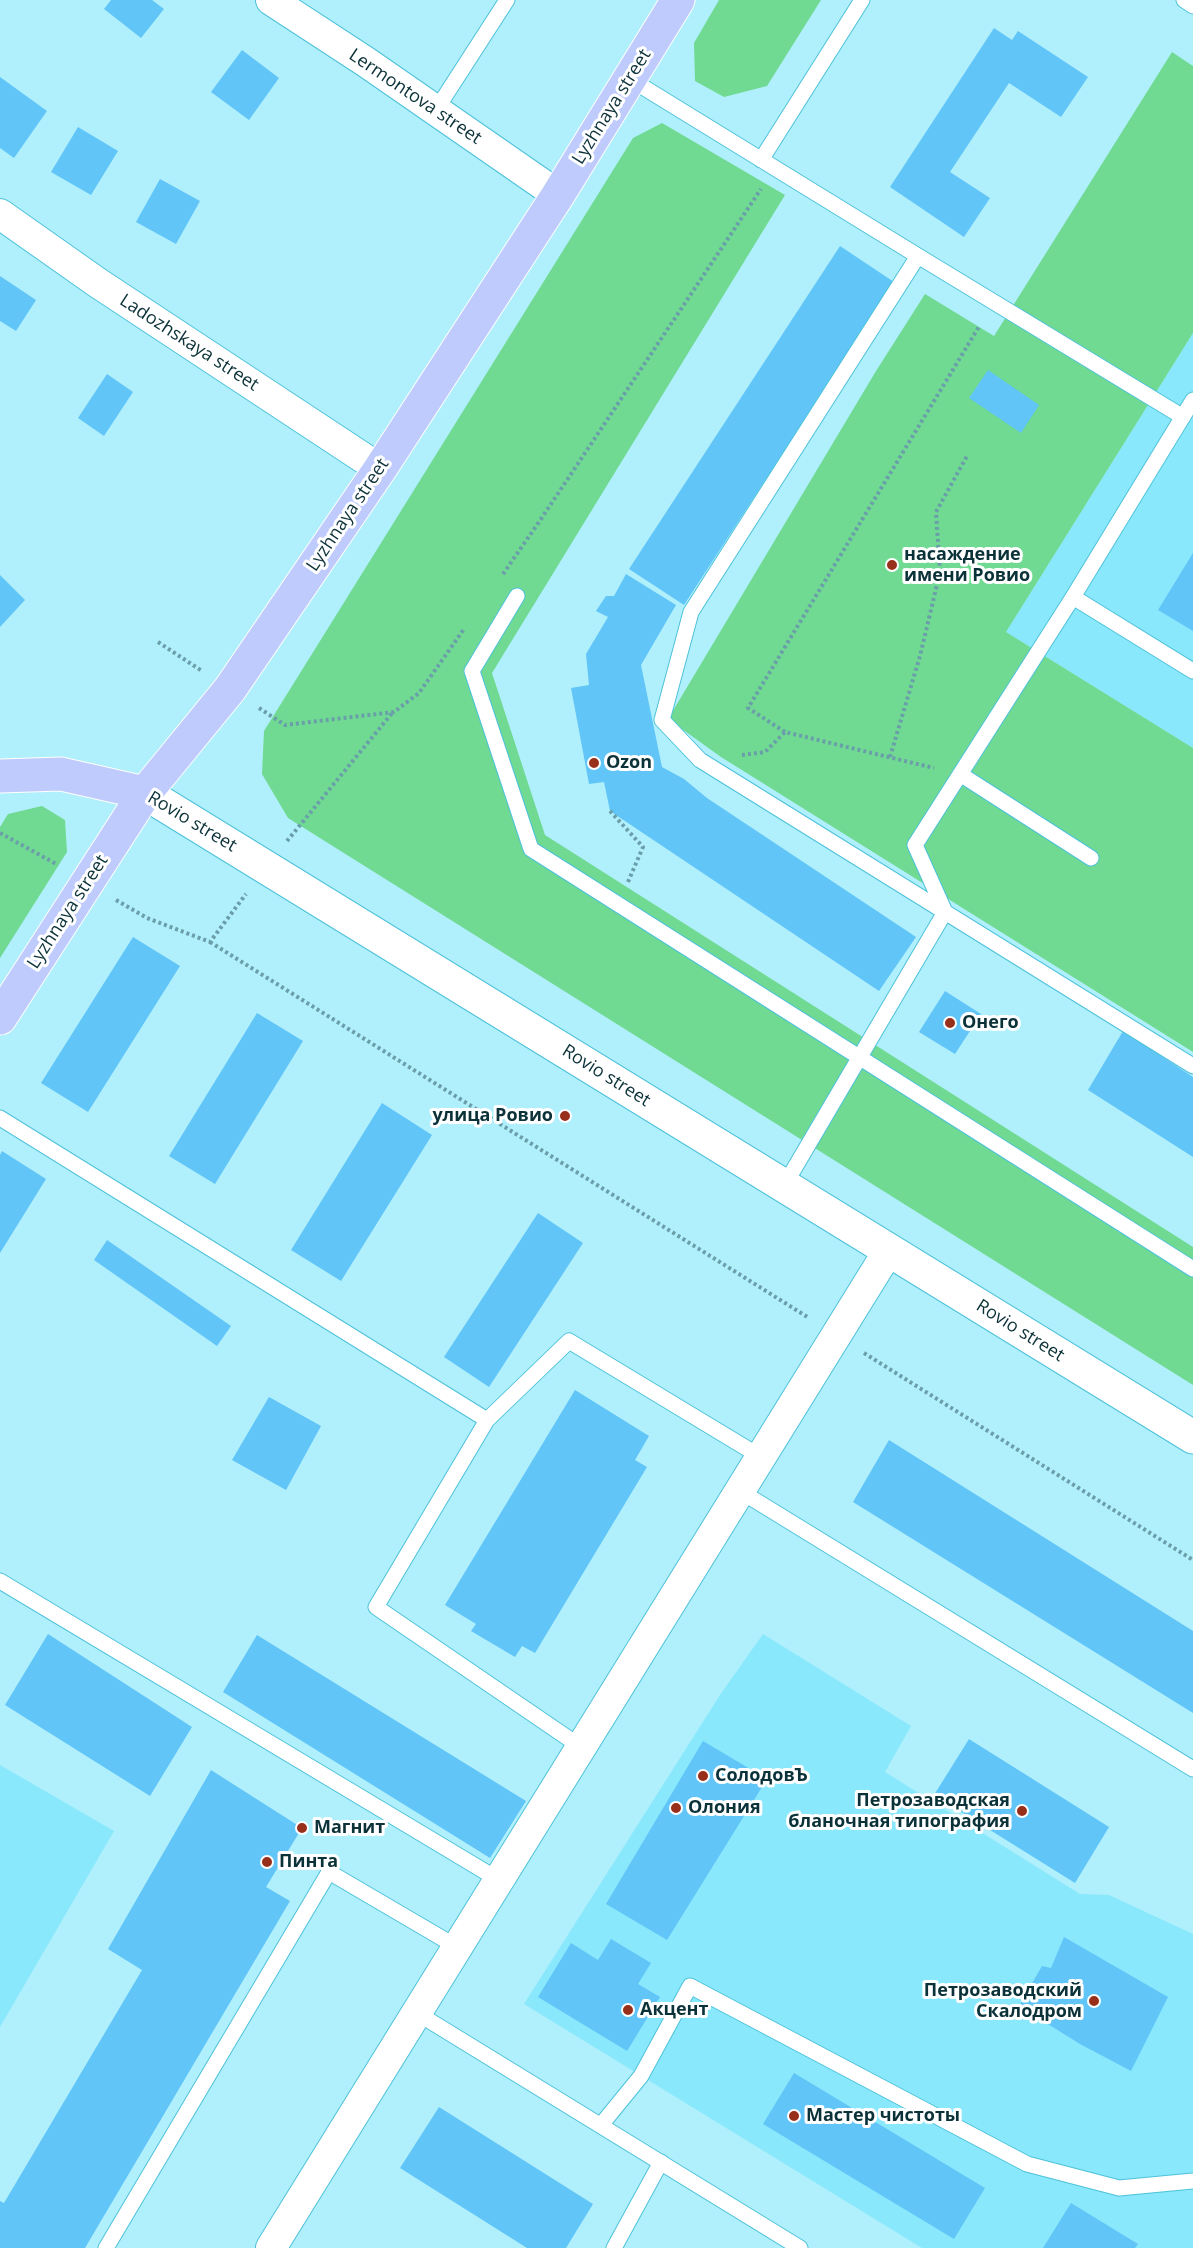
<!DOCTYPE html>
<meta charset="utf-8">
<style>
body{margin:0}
canvas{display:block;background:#b0effc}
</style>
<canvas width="1193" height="2248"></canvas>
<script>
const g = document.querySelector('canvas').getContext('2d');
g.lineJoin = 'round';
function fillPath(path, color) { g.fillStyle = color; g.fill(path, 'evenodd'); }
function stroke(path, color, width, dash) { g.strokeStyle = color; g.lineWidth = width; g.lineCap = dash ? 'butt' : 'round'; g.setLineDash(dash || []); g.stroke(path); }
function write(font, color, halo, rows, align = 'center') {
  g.font = font + ' "Open Sans",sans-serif'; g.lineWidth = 6; g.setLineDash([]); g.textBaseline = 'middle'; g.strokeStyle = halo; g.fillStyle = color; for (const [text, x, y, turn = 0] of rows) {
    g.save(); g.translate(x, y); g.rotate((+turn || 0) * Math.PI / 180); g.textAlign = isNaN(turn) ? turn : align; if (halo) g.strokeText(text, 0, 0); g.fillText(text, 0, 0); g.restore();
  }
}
fillPath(new Path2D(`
 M1193,333V748L1006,632Z
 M763,1634L911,1726L885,1772L1080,1894L1109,1895L1193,1934V2248H922L524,2004L720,1695Z
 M0,1765L114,1831L0,2027Z`), '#89e8fc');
fillPath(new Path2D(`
 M719,0H821L767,86L724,97L695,81L694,43Z
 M1172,52L1193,66V333L1006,632L1193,748V1052L721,757L668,719L876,371L925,294L994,336Z
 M662,123L785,195L492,673L545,835L1193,1247V1385L288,818L262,774L264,731L633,138Z
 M42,806L65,820L67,852L0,958V827L8,814Z`), '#70da93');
fillPath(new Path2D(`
 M111,0H152L164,9L141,38L104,9Z
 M994,28L1012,40L1018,31L1088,77L1061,117L1009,83L950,172L990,198L964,237L890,187Z
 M242,50L279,78L249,120L211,92Z
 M0,77L47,111L14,158L0,148Z
 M78,127L118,151L91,195L51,172Z
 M160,179L200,201L176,244L136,222Z
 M840,246L894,282L684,605L629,569Z
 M0,276L36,300L16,331L0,321Z
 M988,370L1039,405L1021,433L969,398Z
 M107,374L133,392L104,436L78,418Z
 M1193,553V631L1158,610Z
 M626,574L676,605L641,665L662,767L684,779L707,798L916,937L879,991L610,811L604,782L589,784L571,688L589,685L586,654L608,617L596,611L606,596H614Z
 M0,575L25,600L0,627Z
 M133,937L180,966L88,1112L41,1083Z
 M945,991L981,1014L955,1054L919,1032Z
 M257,1013L303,1041L215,1184L169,1156Z
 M1123,1031L1193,1077V1157L1088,1090Z
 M382,1103L432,1135L341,1281L291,1250Z
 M2,1151L46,1179L0,1253V1155Z
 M538,1213L583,1243L489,1387L444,1357Z
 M107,1240L231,1326L217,1346L94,1260Z
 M575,1390L649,1436L635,1460L647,1467L535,1653L522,1646L515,1657L471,1631L476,1624L445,1605Z
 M269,1397L321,1426L286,1490L232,1460Z
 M889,1440L1193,1631V1713L853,1502Z
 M48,1634L192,1727L150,1796L5,1705Z
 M257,1635L526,1801L490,1858L223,1692Z
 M969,1739L1109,1827L1075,1883L934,1795Z
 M703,1741L767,1779L667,1940L606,1904Z
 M211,1770L302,1828L266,1887L290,1901L85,2248H0V2201L4,2203L142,1970L108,1949Z
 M1064,1937L1168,1997L1131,2071L1080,2044L1019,2006L1042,1966L1051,1968Z
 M611,1939L651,1963L638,1984L660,1997L627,2051L538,1997L571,1943L598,1960Z
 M794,2073L985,2188L954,2239L763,2124Z
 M439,2107L593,2204L566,2248H527L400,2168Z
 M1071,2203L1138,2244L1135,2248H1043Z`), '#61c5f8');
const lane = new Path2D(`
 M1184,0L1193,6
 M630,79L918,256L691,612L662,720L700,760L1193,1066
 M436,110L507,0
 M761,160L862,0
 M918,256L1183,417
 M517,596L472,671L531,849L1193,1269
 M1073,597L1193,671
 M960,774L1091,858
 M0,1118L487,1420
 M784,1186L945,912L915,845L1073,597L1193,400
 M740,1491L1193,1769
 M0,1581L499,1880
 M581,1747L376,1607L487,1420L569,1341L761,1457
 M417,2013L800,2248
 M601,2125L641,2076L690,1986L1027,2164L1119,2188L1193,2181
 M106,2248L329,1872L457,1947
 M614,2248L661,2162`);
const street = new Path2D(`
 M271,0L366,62L558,195
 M0,214L98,283L380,469
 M271,2248L889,1250`);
const secondary = new Path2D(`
 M145,793L1193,1437`);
const primary = new Path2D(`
 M0,776L61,774L145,793
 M0,1018L145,793L230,689L380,469L558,195L678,0`);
stroke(lane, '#4dc2d9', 17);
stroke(street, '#4dc2d9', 32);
stroke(secondary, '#4dc2d9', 35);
stroke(primary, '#fff', 35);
stroke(new Path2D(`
 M503,574L541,519L761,189
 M158,642L202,671
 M259,708L285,725L394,712L419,693L464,629
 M785,732L748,708L980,325
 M742,755L765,752L785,732L934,768
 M890,757L920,656L940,572L936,512L967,456
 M610,811L643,847L628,882
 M0,833L58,865
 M287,841L393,712
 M116,900L147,918L210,942L246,894
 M210,942L809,1318
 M864,1353L1193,1560`), '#6a9fa9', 4, [3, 3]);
stroke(lane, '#fff', 15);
stroke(street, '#fff', 30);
stroke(secondary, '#fff', 33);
stroke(primary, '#bfcbfd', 33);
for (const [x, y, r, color] of [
 [892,565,6,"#982f1b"],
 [594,763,6,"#982f1b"],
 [950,1023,6,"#982f1b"],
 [565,1116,6,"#982f1b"],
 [703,1776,6,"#982f1b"],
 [676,1808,6,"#982f1b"],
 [1022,1811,6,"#982f1b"],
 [302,1828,6,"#982f1b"],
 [267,1862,6,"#982f1b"],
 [1094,2001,6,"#982f1b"],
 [628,2010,6,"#982f1b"],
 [794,2116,6,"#982f1b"]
]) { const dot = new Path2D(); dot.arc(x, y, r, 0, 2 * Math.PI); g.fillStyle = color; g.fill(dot); stroke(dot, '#fff', 2); }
write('18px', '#0c3239', '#fff', [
 ["Lermontova street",415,97,34],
 ["Lyzhnaya street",612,107,-58],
 ["Ladozhskaya street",189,343,33],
 ["Lyzhnaya street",348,515,-56],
 ["Rovio street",192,822,31],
 ["Lyzhnaya street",68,912,-57],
 ["Rovio street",606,1076,32],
 ["Rovio street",1020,1331,32]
]);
write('bold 18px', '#0c3239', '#fff', [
 ["насаждение",904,555],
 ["имени Ровио",904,576],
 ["Ozon",606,763],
 ["Онего",962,1023],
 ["улица Ровио",553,1116,"right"],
 ["СолодовЪ",715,1776],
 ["Петрозаводская",1010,1801,"right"],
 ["бланочная типография",1010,1822,"right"],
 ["Олония",688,1808],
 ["Магнит",314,1828],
 ["Пинта",279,1862],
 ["Петрозаводский",1082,1991,"right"],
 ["Скалодром",1082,2012,"right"],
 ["Акцент",640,2010],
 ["Мастер чистоты",806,2116]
], 'left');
</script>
